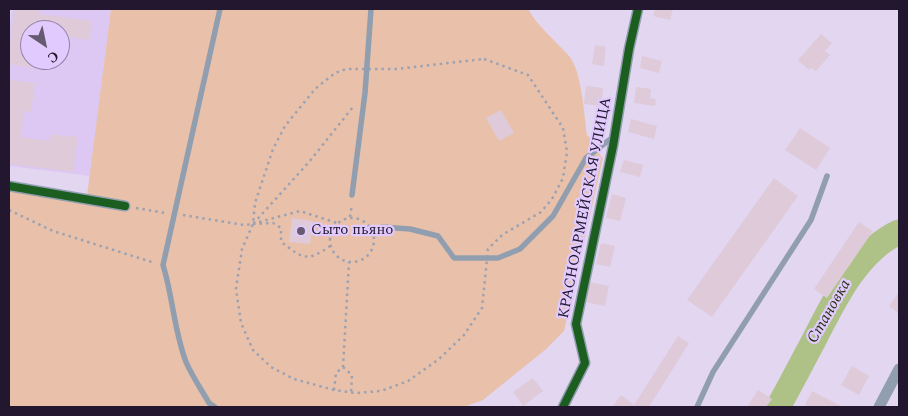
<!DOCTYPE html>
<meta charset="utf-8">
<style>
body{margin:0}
#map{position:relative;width:908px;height:416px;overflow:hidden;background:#e2d6f1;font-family:Spectral,serif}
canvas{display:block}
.frame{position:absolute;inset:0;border:10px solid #22172e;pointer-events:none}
.north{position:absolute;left:20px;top:20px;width:50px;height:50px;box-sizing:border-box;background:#e1cafd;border:1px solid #9582aa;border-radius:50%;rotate:146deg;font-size:14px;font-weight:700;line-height:20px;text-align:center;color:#22172e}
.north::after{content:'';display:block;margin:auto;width:18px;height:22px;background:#655a72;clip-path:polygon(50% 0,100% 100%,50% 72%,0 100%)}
</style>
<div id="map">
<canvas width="908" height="416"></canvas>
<div class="frame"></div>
<div class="north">С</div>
</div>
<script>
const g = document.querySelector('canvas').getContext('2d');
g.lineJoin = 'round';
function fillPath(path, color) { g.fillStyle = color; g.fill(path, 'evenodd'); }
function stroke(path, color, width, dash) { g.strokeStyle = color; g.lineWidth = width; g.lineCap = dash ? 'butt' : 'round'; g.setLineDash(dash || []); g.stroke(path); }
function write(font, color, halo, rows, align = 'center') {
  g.font = font + ' Spectral,serif'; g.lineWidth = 4.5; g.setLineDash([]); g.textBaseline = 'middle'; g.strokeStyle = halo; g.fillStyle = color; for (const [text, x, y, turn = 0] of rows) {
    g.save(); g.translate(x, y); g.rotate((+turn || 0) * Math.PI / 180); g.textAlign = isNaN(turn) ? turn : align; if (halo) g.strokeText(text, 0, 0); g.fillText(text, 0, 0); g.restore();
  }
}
fillPath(new Path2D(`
 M12,9H111L90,176L9,166V31ZM30,30H60V60H30Z`), '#dcc8f3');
fillPath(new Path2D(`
 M111,9H528C538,27 555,40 569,56C582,71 584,115 587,135C595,142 596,150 603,158L564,331L545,350L483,400L464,407H9V189L87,196Z`), '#e9c1aa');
stroke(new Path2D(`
 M778,407C790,386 801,364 813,342C833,303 857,251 899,232`), '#aec287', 25);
fillPath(new Path2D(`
 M15,9H40V14L92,21L89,40L60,36V30H30V60H34L33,68L9,64V50Z
 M655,9H673L670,20L653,16Z
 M821,34L832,43L825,51L830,55L816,71L811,68L809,70L798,60Z
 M595,45L606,47L604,66L592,64Z
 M642,56L662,61L659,73L640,68Z
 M9,80L35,83L31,112L24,111L20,137L50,141L51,134L78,137L73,172L9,164Z
 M586,86L603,88L601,106L584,104Z
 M636,87L651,89L650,98L656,99L655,106L634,103Z
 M501,110L514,133L499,141L486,118Z
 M631,119L657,126L654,139L628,132Z
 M800,128L830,148L816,170L785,150Z
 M624,160L643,165L640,177L620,172Z
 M774,178L798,196L712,317L687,300Z
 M612,194L626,198L620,221L606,218Z
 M292,218L313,221L310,244L289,242Z
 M859,222L873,231L827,298L814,289Z
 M601,243L615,246L610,267L596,264Z
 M589,282L609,286L605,306L585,302Z
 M899,292V314L889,306Z
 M678,336L689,343L649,407H637L634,405Z
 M852,366L869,376L859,395L841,385Z
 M533,378L543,391L523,406L513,392Z
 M758,390L772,399L766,407H747Z
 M812,391L843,407H809L805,405Z
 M621,395L634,405L633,407H612Z`), '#dfcad9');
stroke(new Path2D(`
 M484,59L528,75L563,128L567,152L563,178L552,199L541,212L502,235L488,249L482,308L464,335L439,359L408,381L381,391L356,393L334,390L294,379L271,367L253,350L241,323L236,289L242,249L253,224L255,203L273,149L285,126L315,89L335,73L346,69H396Z
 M136,208L165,213
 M9,210L53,231L155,263
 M183,215L244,225L253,224L309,162L353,107
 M350,217L352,204
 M330 240a22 22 0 1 1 44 0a22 22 0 1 1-44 0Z
 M259,222L300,211L337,223
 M253,224L273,223L281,228V242C303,258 306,263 330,246
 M343,367L352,375L351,393
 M334,390L336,373L343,367L349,262`), '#9da2b3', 2.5, [2.5, 4]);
stroke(new Path2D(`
 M352,195L365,93L371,9
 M382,227L410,229L438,236L454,258H498L520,249L553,216L586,158L613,137
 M215,407L209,403C201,389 192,376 186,362C174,331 173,297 163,265L220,9
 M697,407L713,372L811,220L827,176`), '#919eaf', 5.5);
stroke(new Path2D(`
 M9,186L125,206
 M563,407L585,363L576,324L613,146L629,49L638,9
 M879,407L899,369`), '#919eaf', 11);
stroke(new Path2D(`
 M9,186L125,206
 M563,407L585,363L576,324L613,146L629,49L638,9`), '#1b5e20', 8);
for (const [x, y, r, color] of [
 [301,231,5,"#655a72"]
]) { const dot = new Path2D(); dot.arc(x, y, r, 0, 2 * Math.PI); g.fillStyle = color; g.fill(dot); stroke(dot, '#e1cafd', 2); }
write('15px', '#22172e', '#e1cafd', [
 ["КРАСНОАРМЕЙСКАЯ УЛИЦА",586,208,-79]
]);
write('15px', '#22172e', '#e1cafd', [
 ["Сыто пьяно",311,231]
], 'left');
write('italic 16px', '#25320a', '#e1cafd', [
 ["Становка",830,312,-60]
]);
</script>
